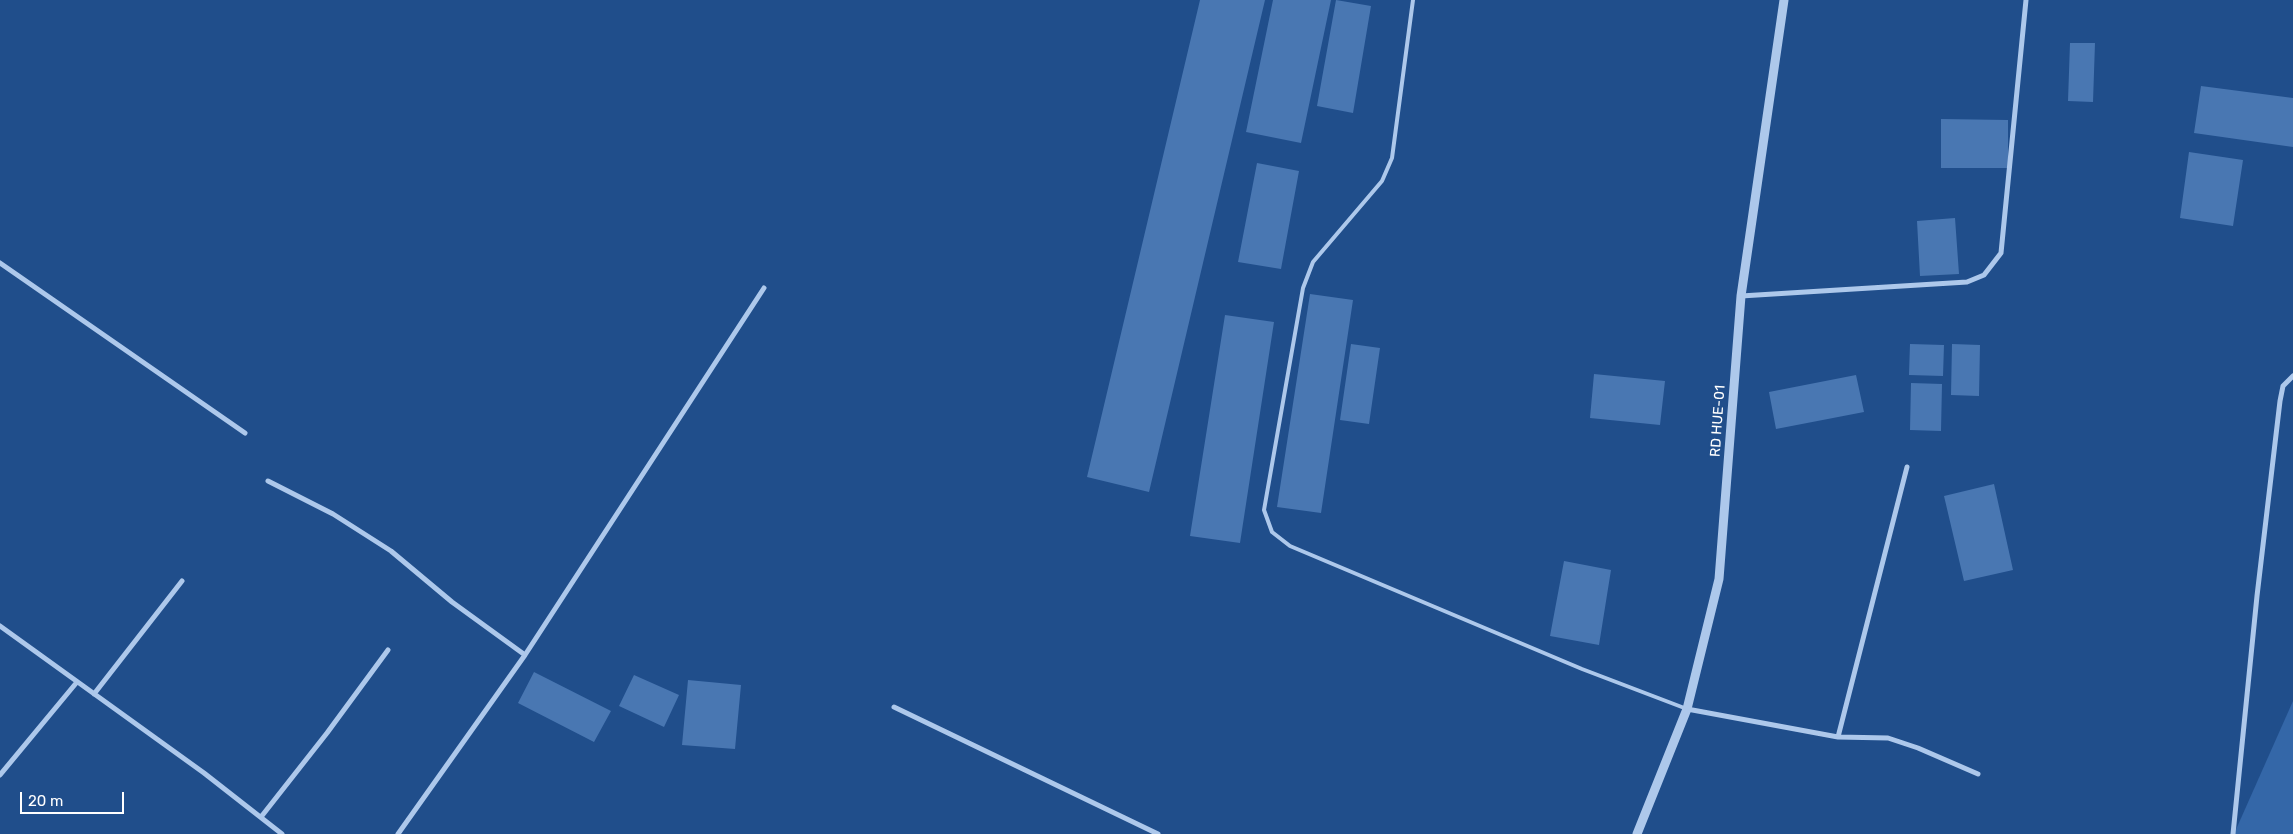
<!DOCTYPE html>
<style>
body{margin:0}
#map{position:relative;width:2293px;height:834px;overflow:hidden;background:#204e8b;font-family:Rubik,sans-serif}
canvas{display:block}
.scale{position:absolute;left:20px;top:792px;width:104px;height:22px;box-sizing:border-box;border:2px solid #fff;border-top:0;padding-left:6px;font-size:15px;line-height:18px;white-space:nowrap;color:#fff;-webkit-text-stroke:4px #204e8b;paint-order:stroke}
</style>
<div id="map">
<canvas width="2293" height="834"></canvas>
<div class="scale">20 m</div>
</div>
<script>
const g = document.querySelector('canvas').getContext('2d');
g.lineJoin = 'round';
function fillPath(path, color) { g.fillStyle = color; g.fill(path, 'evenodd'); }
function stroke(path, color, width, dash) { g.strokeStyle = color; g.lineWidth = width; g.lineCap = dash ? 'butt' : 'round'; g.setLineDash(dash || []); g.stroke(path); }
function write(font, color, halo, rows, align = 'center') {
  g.font = font + ' Rubik,sans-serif'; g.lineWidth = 4.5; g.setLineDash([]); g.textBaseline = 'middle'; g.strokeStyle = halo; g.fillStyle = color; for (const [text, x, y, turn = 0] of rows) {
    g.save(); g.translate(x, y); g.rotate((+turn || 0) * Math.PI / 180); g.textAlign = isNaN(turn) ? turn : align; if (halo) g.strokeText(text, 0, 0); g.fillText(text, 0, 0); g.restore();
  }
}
fillPath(new Path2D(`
 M2293,701V834H2234Z`), '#3467a8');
fillPath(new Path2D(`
 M1200,0H1265L1149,492L1087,477Z
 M1273,0H1331L1301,143L1246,132Z
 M1336,0L1371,6L1353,113L1317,106Z
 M2070,43H2095L2093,102L2068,101Z
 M2201,86L2293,98V147L2194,133Z
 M1941,119L2008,120V168H1941Z
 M2189,152L2243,160L2233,226L2180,218Z
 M1257,163L1299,171L1281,269L1238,262Z
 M1955,218L1959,274L1920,276L1917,221Z
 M1310,294L1353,300L1321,513L1277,507Z
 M1225,315L1274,322L1240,543L1190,536Z
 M1351,344L1380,348L1369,424L1340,420Z
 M1910,344L1944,345L1943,376L1909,375Z
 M1952,344L1980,345L1979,396L1951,395Z
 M1594,374L1665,381L1660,425L1590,418Z
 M1856,375L1864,412L1776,429L1769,392Z
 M1911,383L1942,384L1941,431L1910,430Z
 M1994,484L2013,570L1964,581L1944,496Z
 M1564,561L1611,570L1599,645L1550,636Z
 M534,672L611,711L594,742L518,703Z
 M634,675L679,695L664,727L619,706Z
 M688,680L741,685L735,749L682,745Z`), '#4977b2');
stroke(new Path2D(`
 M1413,0L1392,158L1382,181L1313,262L1303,288L1264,510L1272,532L1290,546L1582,669L1687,709`), '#adc8eb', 4);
stroke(new Path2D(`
 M0,263L245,433
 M1741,296L1967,282L1984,275L2001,253L2026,0
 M268,481L333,514L391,551L452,602L525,655
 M0,626L204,773L282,834
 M94,694L182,581
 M894,707L1158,834
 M1687,709L1838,737L1888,738L1918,748L1978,774
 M1838,737L1907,467
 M0,775L77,682
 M261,817L327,733L388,650
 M398,834L525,655L764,288
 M2233,834L2257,596L2280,401L2283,386L2293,376`), '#adc8eb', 5);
stroke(new Path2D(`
 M1637,834L1687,709L1719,579L1741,296L1784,0`), '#adc8eb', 9);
write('14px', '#fff', '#204e8b', [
 ["RD HUE-01",1718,421,-86]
]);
</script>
